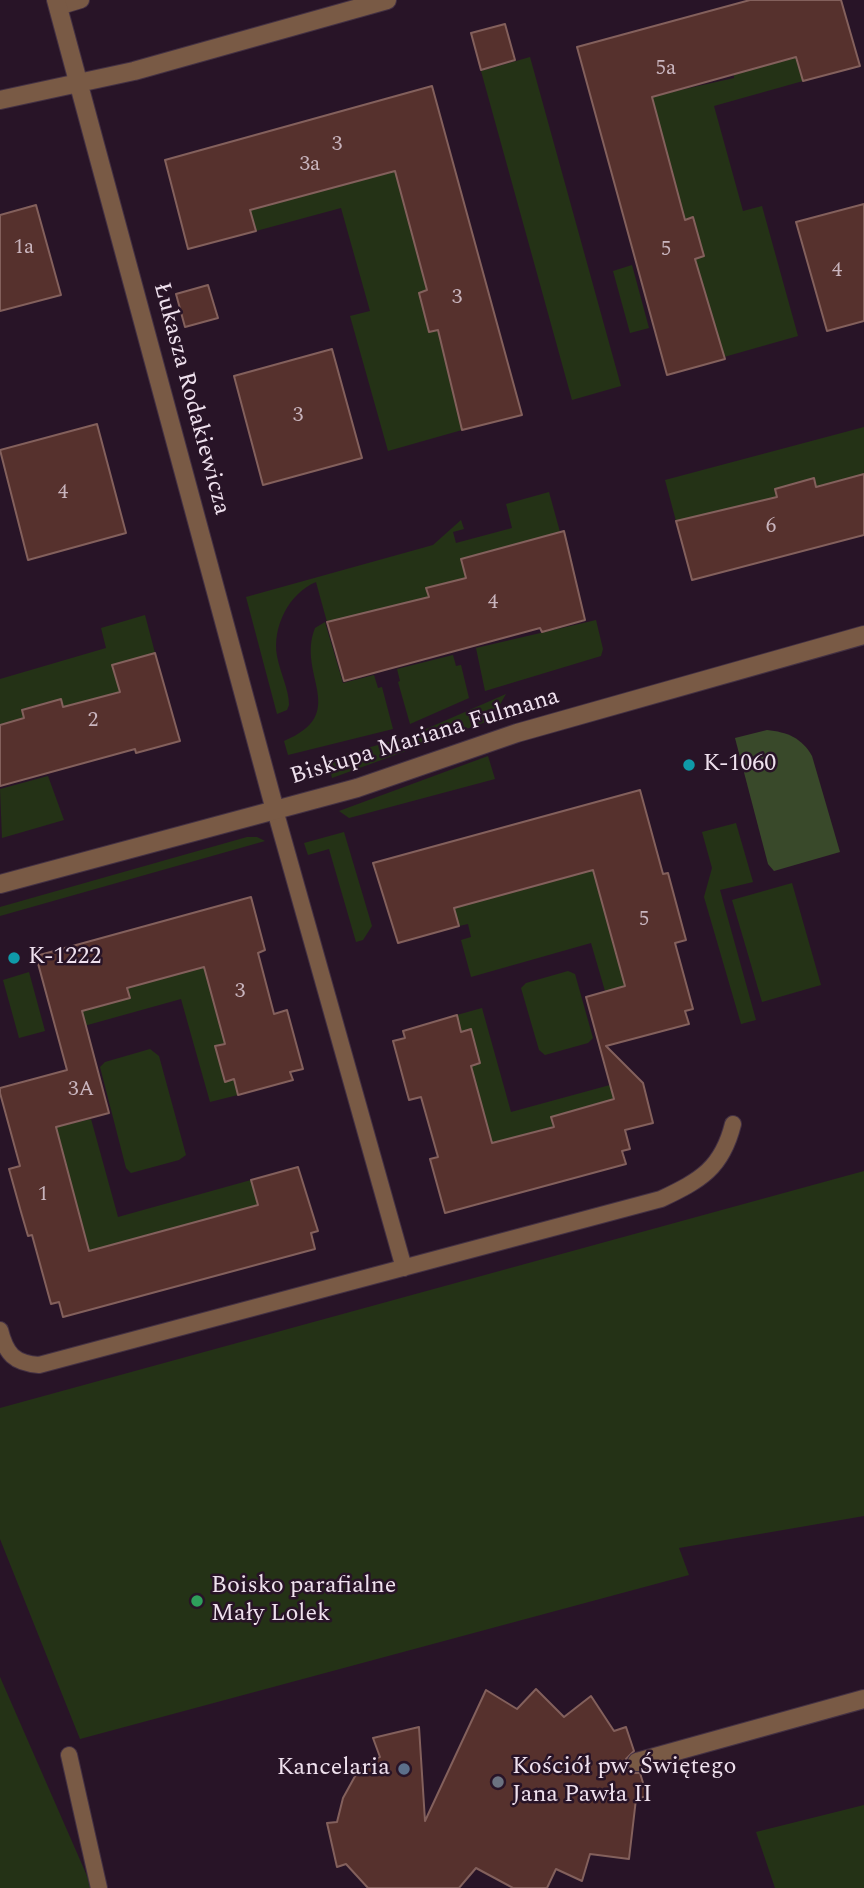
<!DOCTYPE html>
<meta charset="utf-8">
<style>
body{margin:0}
canvas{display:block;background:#281427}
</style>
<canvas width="864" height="1888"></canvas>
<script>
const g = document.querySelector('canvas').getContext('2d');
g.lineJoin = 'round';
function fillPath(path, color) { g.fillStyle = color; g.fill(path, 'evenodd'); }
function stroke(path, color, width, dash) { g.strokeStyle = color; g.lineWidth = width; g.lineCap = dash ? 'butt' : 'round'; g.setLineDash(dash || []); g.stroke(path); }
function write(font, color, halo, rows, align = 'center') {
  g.font = font + ' Spectral,serif'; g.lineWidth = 5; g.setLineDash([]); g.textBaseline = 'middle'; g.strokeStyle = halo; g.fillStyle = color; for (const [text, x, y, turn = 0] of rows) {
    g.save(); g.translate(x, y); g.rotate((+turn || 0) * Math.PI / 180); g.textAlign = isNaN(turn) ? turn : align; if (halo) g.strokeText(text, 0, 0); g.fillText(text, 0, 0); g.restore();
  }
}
fillPath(new Path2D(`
 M794,51L803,81L714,106L743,211L762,206L798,336L724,357L695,259L704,256L693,218L685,220L650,91L658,95L734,78V74L790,59Z
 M530,57L621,386L572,400L481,71Z
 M395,171L427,290L419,293L429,332L438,330L462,430L388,451L350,316L370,311L341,208L256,231L250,210Z
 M632,265L649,328L630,333L613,271Z
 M864,427V474L816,487L813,479L776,489L777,497L676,521L665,480Z
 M549,492L560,532L468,586L465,578L426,588L429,597L327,622L316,582C289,593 272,627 277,656C280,673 289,689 289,705L287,710L277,714L246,597L433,545L461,520L464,529L453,532L456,543L512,528L506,504Z
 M145,615L155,653L112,665L120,692L63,707L60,699L22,709L24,718L0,725V679L106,648L101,628Z
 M596,620L603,649L601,656L485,691L476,648Z
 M325,622L343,683L374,675L378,688L382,687L393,729L288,755L284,741C351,713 296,675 315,628Z
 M453,655L456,666L461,665L469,698L410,724L398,682L400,681L397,669Z
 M506,694L491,720L332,778L328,759L410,736Z
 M488,756L495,779L349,818L339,811Z
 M48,776L64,820L2,838L0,789Z
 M736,823L753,882L720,890L756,1020L741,1024L704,897L712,868L702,832Z
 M344,832L372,926L363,940L356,942L329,849L308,855L304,843Z
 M247,837H257L265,841L0,916V907Z
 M593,870L625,986L605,991L591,943L471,977L461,940L471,937L468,924L459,926L454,908Z
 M792,883L821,985L762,1002L732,900Z
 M204,967L225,1044L215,1047L225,1082L234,1079L238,1095L210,1102L181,999L84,1026L80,1011L130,998L127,988Z
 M568,971L575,974L593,1038L588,1043L545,1055L539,1050L521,988L526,983Z
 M29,972L45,1031L19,1038L3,980Z
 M482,1008L511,1112L610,1085L617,1108L600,1103L551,1117L554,1126L492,1143L471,1066L470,1029L461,1032L457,1015Z
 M150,1049L159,1056L186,1155L179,1160L131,1173L126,1168L100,1067L105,1062Z
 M91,1119L118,1217L251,1180L258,1205L89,1251L56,1127Z
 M864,1171V1516L679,1548L689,1575L80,1739L0,1539V1408Z
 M0,1677L91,1885L92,1888H0Z
 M864,1805V1888H775L756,1832Z`), '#243216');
fillPath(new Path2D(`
 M767,730C787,732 802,738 812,756L840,852L774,871L768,864L735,738Z`), '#39492a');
const building = new Path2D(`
 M750,0H841L860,66L803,81L796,57L652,97L685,220L693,217L704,256L695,259L725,359L667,375L577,47Z
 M505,24L515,60L481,70L471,33Z
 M432,86L522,415L462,430L438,330L429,332L419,293L427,290L395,171L250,210L256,231L188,249L165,160Z
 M864,204V321L827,331L796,222Z
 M36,205L61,295L0,311V215Z
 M208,285L218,318L185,327L176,294Z
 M332,349L362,458L263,485L234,376Z
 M97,424L126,533L28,560L0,450Z
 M864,474V535L692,580L676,521L777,497L775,489L814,478L816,487Z
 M564,531L585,620L542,632L540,628L344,681L327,622L429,597L426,588L466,578L461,559Z
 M155,653L180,741L136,753L135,749L0,786V725L24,718L22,710L61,699L63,707L120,692L112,665Z
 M640,790L663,874L668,873L686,940L675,943L693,1009L685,1011L689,1024L606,1046L643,1083L653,1123L625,1130L630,1149L622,1151L626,1164L445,1213L430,1159L438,1157L421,1097L409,1100L393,1041L405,1038L403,1031L457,1015L461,1032L471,1029L480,1063L471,1066L492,1143L554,1127L551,1117L614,1099L586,997L625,986L593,870L454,908L459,926L398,943L373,863Z
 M251,897L265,950L258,953L274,1014L287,1010L303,1069L290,1072L293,1080L238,1095L234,1079L225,1082L215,1046L225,1044L204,967L127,988L130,998L82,1011L109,1113L56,1127L89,1251L258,1205L251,1180L298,1167L318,1231L311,1233L315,1249L63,1317L59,1302L51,1304L32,1235L28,1236L21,1212L9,1169L20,1166L0,1093V1088L67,1070L36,956Z
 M536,1689L564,1717L591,1696L614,1731L626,1727L634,1751L626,1759V1766L634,1773H640L647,1796L636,1799L629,1859L590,1854L582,1881L556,1869L547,1888H513L476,1868L459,1888H368L346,1864L337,1867L327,1823L337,1822L343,1798L359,1769L380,1757L373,1738L419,1727L425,1821L486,1690L517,1709Z`);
fillPath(building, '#56312d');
stroke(building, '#83605c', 2);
const service = new Path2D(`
 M58,7L81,0
 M275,810L404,1268
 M0,1330C6,1354 14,1363 39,1365L661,1199C701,1180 722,1168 733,1124
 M69,1755L99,1888`);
const minor = new Path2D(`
 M56,0L275,810
 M0,100L134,71L387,0
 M0,884L357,788L517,733L864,635
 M637,1762L864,1699`);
stroke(service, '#443143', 18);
stroke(minor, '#443143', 20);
stroke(service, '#795a45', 16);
stroke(minor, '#795a45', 18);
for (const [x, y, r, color] of [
 [689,765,7,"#0f9aa8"],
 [14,958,7,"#0f9aa8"],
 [197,1601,7,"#2e9e5b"],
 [404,1769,7,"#5c6f8a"],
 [498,1782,7,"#6b7280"]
]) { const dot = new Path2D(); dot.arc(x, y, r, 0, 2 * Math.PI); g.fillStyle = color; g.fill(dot); stroke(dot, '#281427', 2.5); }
write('21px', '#c9b5be', null, [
 ["5a",666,70],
 ["3",337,146],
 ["3a",310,166],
 ["1a",24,249],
 ["5",666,251],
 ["4",837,272],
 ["3",457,299],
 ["3",298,417],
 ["4",63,494],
 ["6",771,528],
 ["4",493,604],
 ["2",93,722],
 ["5",644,921],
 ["3",240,993],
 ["3A",81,1091],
 ["1",43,1196]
]);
write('24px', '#efe1ee', '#281427', [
 ["Łukasza Rodakiewicza",190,399,75],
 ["Biskupa Mariana Fulmana",425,738,-17]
]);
write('24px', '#efe1ee', '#281427', [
 ["K-1060",703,765],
 ["K-1222",28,958],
 ["Boisko parafialne",211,1587],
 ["Mały Lolek",211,1615],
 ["Kościół pw. Świętego",512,1768],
 ["Jana Pawła II",512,1796],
 ["Kancelaria",390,1769,"right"]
], 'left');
</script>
